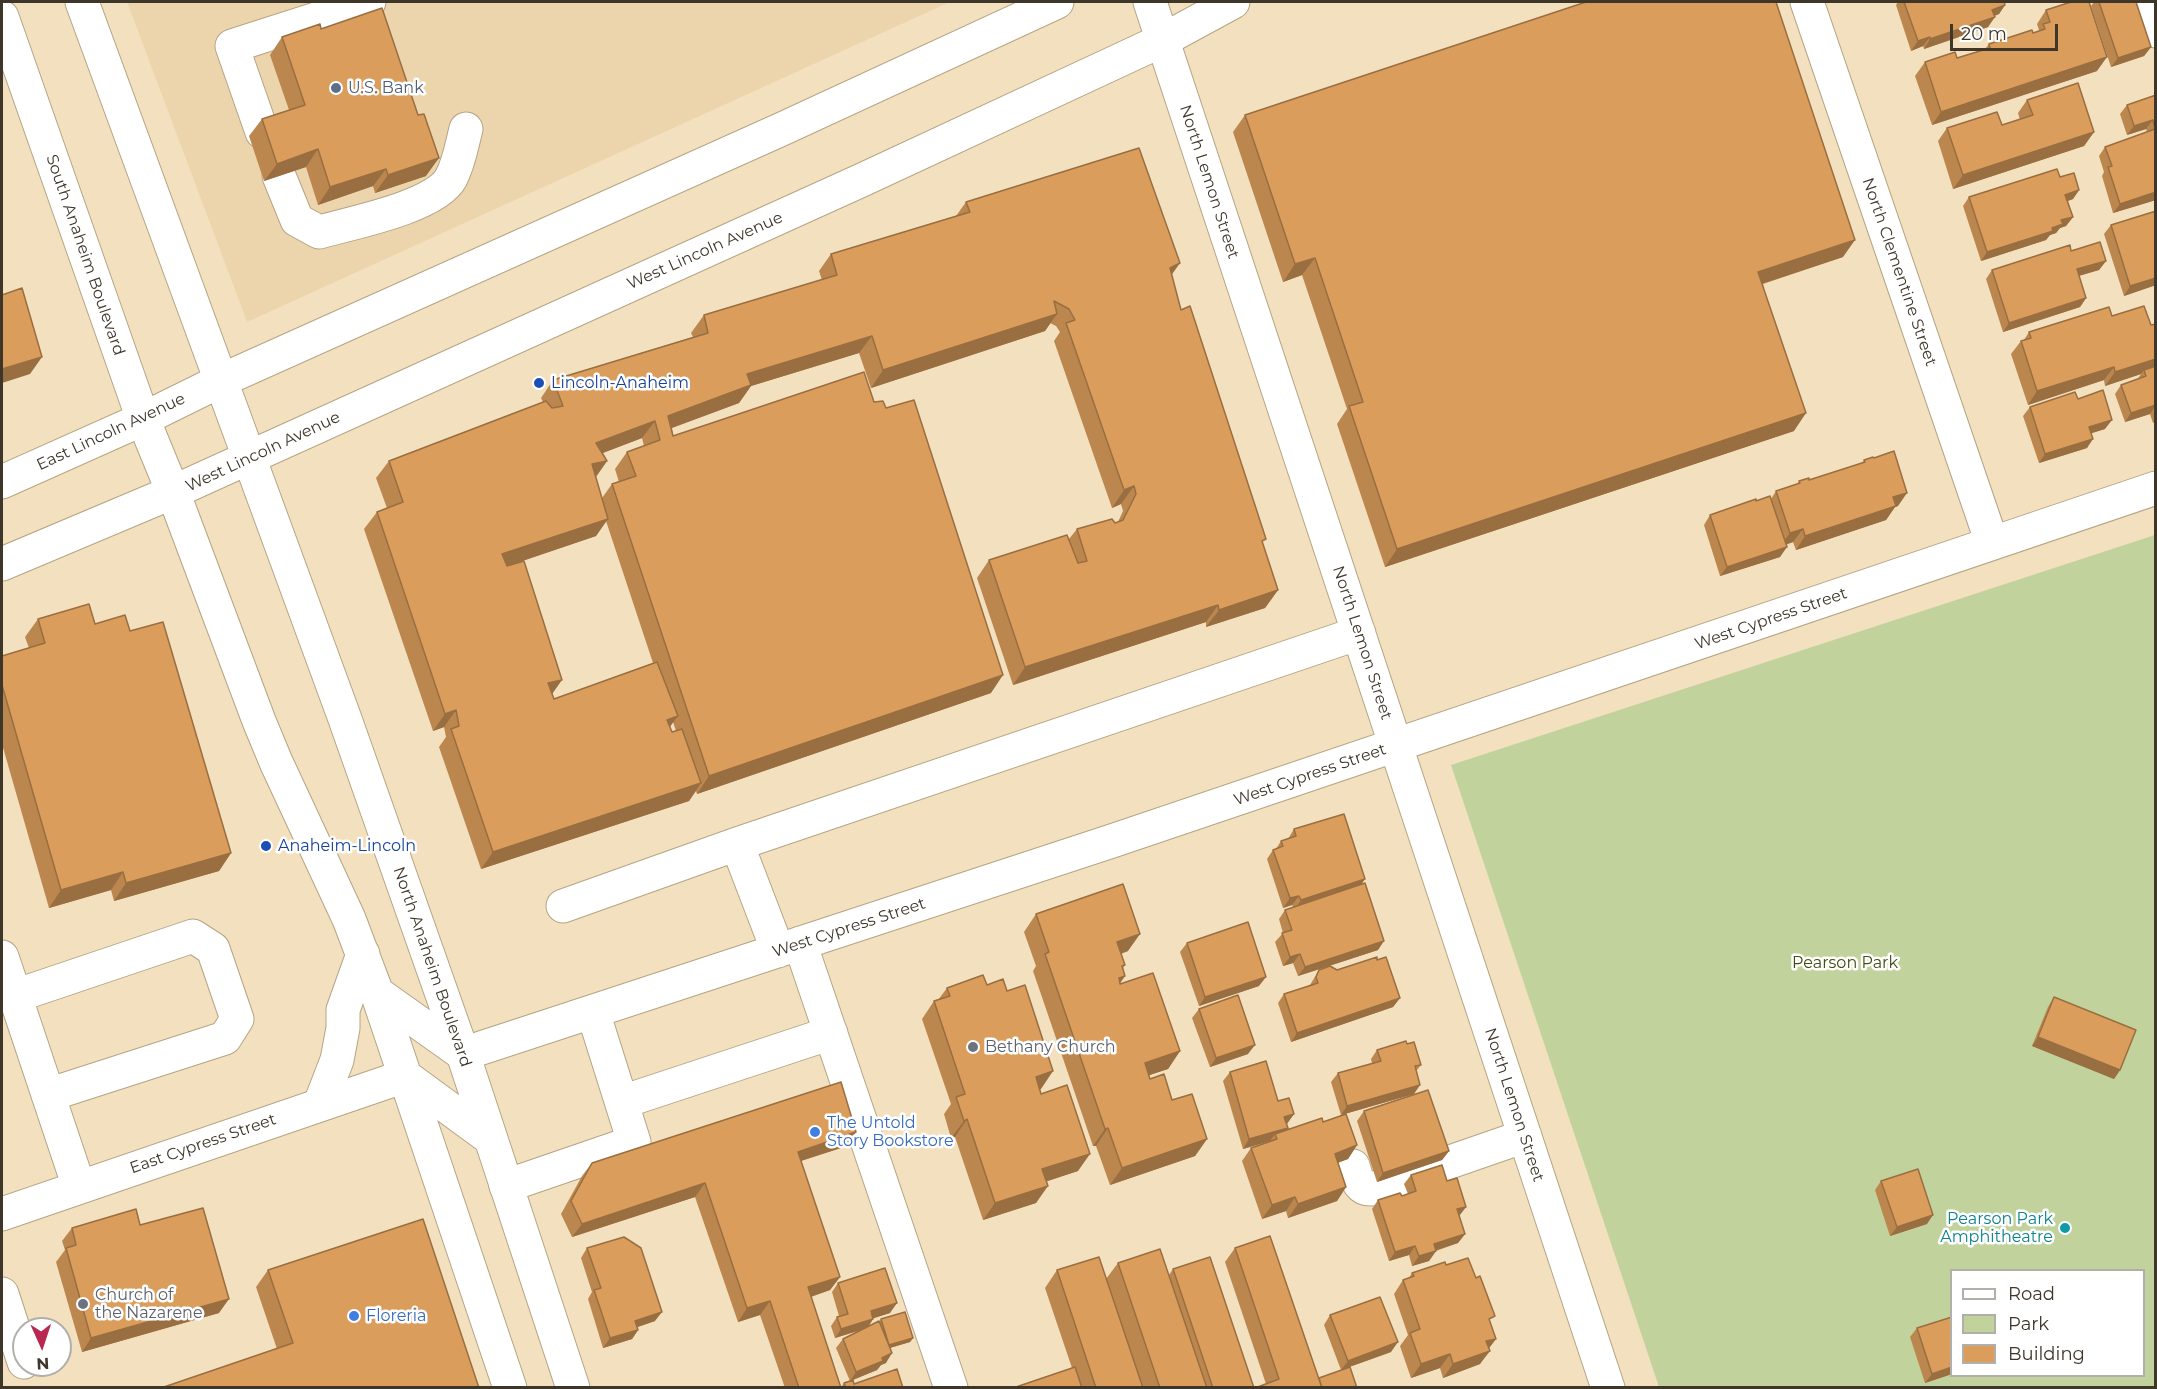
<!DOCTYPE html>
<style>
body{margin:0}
#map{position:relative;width:2157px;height:1389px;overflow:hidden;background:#f3e0bf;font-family:Montserrat,sans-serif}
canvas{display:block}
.frame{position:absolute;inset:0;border:3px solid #3d3629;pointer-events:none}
.legend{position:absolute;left:1950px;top:1269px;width:195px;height:108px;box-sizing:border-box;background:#fff;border:2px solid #b1afa9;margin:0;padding:8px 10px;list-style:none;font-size:18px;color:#3d3629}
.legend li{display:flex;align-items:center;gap:12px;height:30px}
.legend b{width:30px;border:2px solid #b1afa9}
.north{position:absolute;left:12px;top:1317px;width:60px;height:60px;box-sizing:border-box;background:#fff;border:2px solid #b1afa9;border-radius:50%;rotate:177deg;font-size:16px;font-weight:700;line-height:24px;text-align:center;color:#3d3629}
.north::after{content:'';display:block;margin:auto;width:21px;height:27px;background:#b82853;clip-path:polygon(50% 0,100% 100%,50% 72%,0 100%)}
.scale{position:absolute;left:1950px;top:24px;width:108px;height:27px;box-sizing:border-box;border:3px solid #3d3629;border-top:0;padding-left:8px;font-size:18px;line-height:21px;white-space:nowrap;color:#3d3629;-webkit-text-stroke:4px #fff;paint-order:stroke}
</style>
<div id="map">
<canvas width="2157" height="1389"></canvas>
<div class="frame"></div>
<ul class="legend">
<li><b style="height:8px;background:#fff"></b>Road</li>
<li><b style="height:16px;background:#c2d29c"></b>Park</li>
<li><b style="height:16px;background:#db9d5c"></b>Building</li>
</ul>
<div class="north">N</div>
<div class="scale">20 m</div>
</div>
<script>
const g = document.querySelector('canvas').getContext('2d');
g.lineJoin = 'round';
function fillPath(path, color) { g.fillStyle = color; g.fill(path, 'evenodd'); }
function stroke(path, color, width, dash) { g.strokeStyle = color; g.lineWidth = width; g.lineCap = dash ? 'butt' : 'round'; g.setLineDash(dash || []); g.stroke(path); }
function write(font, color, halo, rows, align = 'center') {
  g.font = font + ' Montserrat,sans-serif'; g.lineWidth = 5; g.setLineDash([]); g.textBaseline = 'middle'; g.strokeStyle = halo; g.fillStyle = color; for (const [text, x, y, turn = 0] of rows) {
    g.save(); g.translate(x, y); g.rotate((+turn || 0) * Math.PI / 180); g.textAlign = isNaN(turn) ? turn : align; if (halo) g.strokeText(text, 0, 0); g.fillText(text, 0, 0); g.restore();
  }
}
fillPath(new Path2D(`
 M127,2H950L247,322Z`), '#ecd5ad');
fillPath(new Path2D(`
 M2155,535V1387H1659L1451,765ZM1952,1270H2144V1376H1952Z`), '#c2d29c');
const minor = new Path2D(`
 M1150,2L1608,1388
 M1807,2L1992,543
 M2146,2L2156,31
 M262,132L232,46L369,2
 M279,176L297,220L319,232C351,223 435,207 451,178C459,163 462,144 466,129
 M737,844L778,951
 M563,906L737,844L1359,633
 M800,943L951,1388
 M2,957L79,1187
 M15,996L193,936L213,949L237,1019L225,1038L48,1095
 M463,1054L1112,841L2156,488
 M622,1102L831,1033
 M1353,1166C1357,1177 1357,1190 1372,1189L1525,1136
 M506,1186L634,1142L593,1012
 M2,1214L405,1076
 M2,1294L24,1362`);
const major = new Path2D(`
 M82,2L345,719L463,1054L573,1388
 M2,17L143,419L173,492L259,721L276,762L349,919L377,993L510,1388
 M2,482L143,419L220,381L782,129L1057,2
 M2,564L173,492L862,180L1163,40L1233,2
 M377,993L463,1054
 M405,1076L491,1139
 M320,1104L337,1060L343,1028V1010L363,954`);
stroke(minor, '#b5a484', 35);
stroke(major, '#b5a484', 35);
stroke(minor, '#fff', 33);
stroke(major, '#fff', 33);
fillPath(new Path2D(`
 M1898,2H2004L2005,5L1999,14L1994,16L1988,27L1924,49L1923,46L1911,51L1896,5Z
 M2094,2H2136L2151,47L2144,56L2111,67L2091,6Z
 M2046,10L2097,71L1932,125L1915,76L1925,62L1957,58L1985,49L1989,44L2038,32L2039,30L2037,24Z
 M321,29L426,176L375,193L373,186L318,205L306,167L264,181L249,136L262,119L289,110L270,55L282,37Z
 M2156,95V200L2113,213L2102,176L2104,172L2099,156L2105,147L2147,132L2146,129L2127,135L2120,114L2127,105Z
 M2027,100L2094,132L2084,146L1953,189L1938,141L1947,128L2002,125L2020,120L2018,113Z
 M1245,115L1843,257L1763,284L1794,431L1385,567L1337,424L1347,409L1302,275L1283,282L1233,132Z
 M2060,177L2079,190L2073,199L2068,201L2073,217L2066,226L2060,228L2056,233L2050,235L2046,240L1981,261L1963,206L1969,197Z
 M966,202L1172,275L1181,310L1278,590L1265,608L1206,627V622L1013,685L977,578L989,560L1069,539L1077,529L1115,523L1118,522L1123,511L1121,504L1112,508L1054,341L1060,332L1056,326L1050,323L1045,331L871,388L859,353L751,386L739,403L672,428L673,436L874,402L991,693L697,794L696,791L689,801L481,869L439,747L446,737L444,727L433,731L364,529L377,512L387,508L376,478L389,461L543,402L541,398L553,380L693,337L691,333L704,315L822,280L819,271L831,254L956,216ZM642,438L644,446L627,452L615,469L619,482L612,484L602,498L596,477L607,461L603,453ZM606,521L653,663L554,699L507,566L596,536ZM673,722L676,731L672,732L670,727Z
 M2111,225L2156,285L2124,296L2104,234Z
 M2071,251L2106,261L2099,270L2079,276L2086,298L2080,307L2003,332L1986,279L1992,270Z
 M2112,316L2151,325L2156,324V365L2155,366H2156V422L2153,423L2150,414L2125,422L2115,394L2121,385L2137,380L2141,374L2105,386L2104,380L2028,405L2011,354L2021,341L2024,340L2029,332Z
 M2078,399L2105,429L2091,433L2087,448L2039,463L2023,416L2030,407Z
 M1864,460L1898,506L1895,507L1886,520L1796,550L1793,542L1786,545L1780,557L1720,576L1704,525L1710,515L1756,501L1771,499L1776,491L1797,484L1799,481L1809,480L1862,463Z
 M38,619L95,624L130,631L231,853L219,871L114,901L111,890L49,908L2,744V656L29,648L25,637Z
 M1294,829L1362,884L1378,950L1298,976L1293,963L1283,966L1275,942L1283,933L1279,919L1285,910L1293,907L1292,905L1283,908L1267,859L1273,850L1276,849L1281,841L1288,839Z
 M1036,914L1128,951L1121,954L1125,965L1123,968L1125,976L1120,983L1180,1051L1168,1069L1149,1075L1150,1079L1172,1100L1207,1139L1195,1156L1110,1185L1096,1146H1093L1033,971L1036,966L1024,932Z
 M1187,943L1259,986L1199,1006L1180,952Z
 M1377,960L1400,998L1393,1007L1291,1042L1278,1003L1284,994L1310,985L1319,970H1337Z
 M987,985L1041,1089H1040L1041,1094L1078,1171L1046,1181L1036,1203L983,1220L955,1137L951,1138L944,1114L951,1104L922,1019L934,1001L938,1000L947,988Z
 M2054,997L2120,1070L2114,1079L2032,1046L2048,1007Z
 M1199,1009L1248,1054L1210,1067L1192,1018Z
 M1407,1044L1421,1065L1416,1071L1414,1094L1341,1115L1331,1082L1338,1073L1372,1063L1371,1059L1377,1050Z
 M1230,1072L1278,1101L1294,1114L1286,1124V1130L1323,1122L1357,1145L1348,1159L1338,1163L1346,1187L1337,1201L1288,1218L1286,1211L1262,1219L1242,1161L1251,1148L1270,1141L1243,1149L1223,1081Z
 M1364,1111L1449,1151L1442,1160L1377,1182L1357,1121Z
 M847,1146L801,1161L840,1277L830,1290L811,1297L841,1387L844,1383L850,1381L836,1348L843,1339L858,1331L835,1338L831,1326L837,1317L839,1316L832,1292L838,1283L890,1313L873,1318V1319L869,1326L879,1322L881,1319L913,1338L910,1342L890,1348L886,1363L881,1365L877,1370L853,1380L854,1384L903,1388H785L760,1315L738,1322L695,1197L572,1237L561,1214L582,1176L592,1163Z
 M1411,1175L1447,1181L1466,1207L1459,1216L1465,1234L1458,1243L1436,1251L1429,1261L1412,1266L1409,1255L1389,1261L1372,1209L1378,1200L1402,1196L1408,1194L1404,1184Z
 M1881,1181L1927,1224L1890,1236L1875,1190Z
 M140,1225L219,1313L82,1352L56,1262L65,1250L62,1241L72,1228Z
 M587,1248L655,1321L637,1327L638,1330L632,1339L603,1348L588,1299L592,1292L581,1258Z
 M1235,1248L1319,1378L1341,1370L1324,1325L1330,1315L1391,1352L1349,1367L1357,1388L1266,1384L1225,1262Z
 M1118,1263L1169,1275L1173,1269L1254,1388H1013L1072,1368L1045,1288L1057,1270L1106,1279Z
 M1446,1265L1490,1323L1496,1339L1489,1348L1480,1364L1443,1378L1440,1368L1411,1378L1400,1346L1408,1335L1394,1294L1403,1280L1409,1278L1412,1273Z
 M268,1270L479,1388L277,1349L256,1287Z
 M1952,1317V1374L1925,1383L1910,1337L1917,1328Z`), '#bc874f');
fillPath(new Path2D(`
 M2005,5L1999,14L1986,19L1992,10Z
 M1995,17L1988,27L1924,49L1930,39Z
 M1930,37L1923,46L1911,51L1918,41Z
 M2151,47L2144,56L2111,67L2118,58Z
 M2107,57L2097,71L1932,125L1941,112Z
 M2153,120L2146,129L2127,135L2134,126Z
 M2094,132L2084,146L1953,189L1963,175Z
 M318,149L306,167L264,181L277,164Z
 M439,158L426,176L375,193L388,175Z
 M386,169L373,186L318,205L330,187Z
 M2079,190L2073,199L2059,204L2065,195Z
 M2156,192V200L2113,213L2120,204Z
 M2073,217L2066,226L2060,228L2056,233L2050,235L2046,240L1981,261L1987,252L2052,228L2061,220Z
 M1855,240L1843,257L1746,289L1758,272Z
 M1315,258L1302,275L1283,282L1295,264Z
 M2106,261L2099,270L2071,278L2077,269Z
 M1180,263L1168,280L1170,268Z
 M2156,278V285L2124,296L2130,286Z
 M2086,298L2080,307L2003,332L2009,323Z
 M1057,314L1045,331L871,388L883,370Z
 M872,336L859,353L751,386L739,403L658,433L668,416L747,374Z
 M42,357L30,374L2,383V369Z
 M2156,357V365L2152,371L2144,370L2141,374L2105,386L2115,372Z
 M2114,367L2104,380L2028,405L2037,391Z
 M2156,405L2150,414L2125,422L2131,413Z
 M1806,413L1794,431L1385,567L1397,549Z
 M2112,420L2105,429L2083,436L2089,427Z
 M655,421L642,438L584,460L596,443Z
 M2093,439L2087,448L2039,463L2045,454Z
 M607,461L595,478L592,464Z
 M1134,486L1121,504L1112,508L1124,490Z
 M1907,493L1898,506L1895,507L1886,520L1796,550L1805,536L1893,497Z
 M608,519L596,536L490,572L502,554Z
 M1803,529L1793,542L1780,546L1790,533Z
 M1787,547L1780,557L1720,576L1727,567Z
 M1278,590L1265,608L1206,627L1219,610Z
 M1218,605L1206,622L1013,685L1025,667Z
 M1003,675L991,693L697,794L709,776Z
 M562,680L550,697L548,683Z
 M456,710L444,727L433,731L445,714Z
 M678,716L665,733L667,720Z
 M701,783L689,801L481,869L493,852Z
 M231,853L219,871L114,901L126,883Z
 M123,872L111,890L49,908L61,890Z
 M1365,879L1359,888L1294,910L1301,900Z
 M1299,896L1292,905L1283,908L1290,898Z
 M1140,934L1128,951L1104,959L1117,942Z
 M1384,941L1378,950L1298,976L1305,967Z
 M1300,954L1293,963L1283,966L1290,957Z
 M1125,976L1113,993L1119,978Z
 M1266,977L1259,986L1199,1006L1205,997Z
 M1400,998L1393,1007L1291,1042L1297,1033Z
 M2038,1037L2120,1070L2114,1079L2032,1046Z
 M1255,1045L1248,1054L1210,1067L1216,1058Z
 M1180,1051L1168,1069L1132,1081L1145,1063Z
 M1053,1071L1041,1089L1024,1094L1036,1077Z
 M1420,1085L1414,1094L1341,1115L1347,1106Z
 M1294,1114L1287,1124L1278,1127L1284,1117Z
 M967,1119L955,1137L951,1138L964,1121Z
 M1108,1128L1096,1146H1093L1105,1129Z
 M1288,1128L1281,1138L1275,1134L1270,1141L1243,1149L1249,1139Z
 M856,1132L847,1146L788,1165L798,1152Z
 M1207,1139L1195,1156L1110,1185L1122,1168Z
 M1357,1145L1348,1159L1325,1167L1335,1154Z
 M1449,1151L1442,1160L1377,1182L1383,1173Z
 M1090,1154L1078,1171L1030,1187L1042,1169Z
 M705,1183L695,1197L572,1237L582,1224Z
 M1048,1186L1036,1203L983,1220L995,1203Z
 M1346,1187L1337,1201L1288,1218L1298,1204Z
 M1295,1197L1286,1211L1262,1219L1272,1205Z
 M1466,1207L1459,1216L1457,1209Z
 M1933,1215L1927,1224L1890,1236L1897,1227Z
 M1465,1234L1458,1243L1427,1253L1434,1244Z
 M1415,1246L1409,1255L1389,1261L1395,1252Z
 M1436,1251L1429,1261L1412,1266L1419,1256Z
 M840,1277L830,1290L798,1301L808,1287Z
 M229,1299L219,1313L82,1352L91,1338Z
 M770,1301L760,1315L738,1322L747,1308Z
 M897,1303L890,1313L865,1321L871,1311Z
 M662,1312L655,1321L629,1330L635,1321Z
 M873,1319L867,1328L835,1338L841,1329Z
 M638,1330L632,1339L603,1348L610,1338Z
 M913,1338L910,1342L886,1349L889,1345Z
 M1496,1339L1486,1352V1341Z
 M1398,1342L1391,1352L1341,1370L1348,1361Z
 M1490,1351L1480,1364L1443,1378L1453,1364Z
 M892,1353L886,1363L881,1365L877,1370L850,1381L856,1372L882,1358Z
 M1450,1354L1440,1368L1411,1378L1421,1364Z
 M1952,1367V1374L1925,1383L1932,1374Z`), '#996e40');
const building = new Path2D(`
 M1586,2H1776L1855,240L1758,272L1806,413L1397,549L1349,406L1363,402L1315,258L1295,264L1245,115Z
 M1904,2H2004L2005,5L1992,10L1995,17L1930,39V37L1918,41Z
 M2071,2H2089L2107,57L1941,112L1925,62L1955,52L1957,58L1990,48L1989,44L2032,30L2033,33L2045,29L2043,24L2050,22L2046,10Z
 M2099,2H2136L2151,47L2118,58Z
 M382,8L418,115L424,114L439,158L388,175L386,169L330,187L318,149L277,164L262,119L305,105L282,37L320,24L321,29Z
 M2078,83L2094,132L1963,175L1947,128L1997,112L2002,125L2033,115L2027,100Z
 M2156,95V192L2120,204L2108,167L2112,166L2105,147L2155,129L2153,120L2134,126L2127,105Z
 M1139,148L1180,263L1170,268L1181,310L1190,306L1266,539L1262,541L1278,590L1219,610L1218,605L1025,667L989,560L1067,535L1078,563L1087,561L1077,529L1112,519L1115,523L1123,520L1136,494L1134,486L1124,490L1066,323L1075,320L1069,309L1054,301L1057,314L883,370L872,336L747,374L751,385L668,416L673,436L864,372L874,402L883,401L886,408L914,400L1003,675L709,776L612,484L636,476L627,452L660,440L655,421L596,443L607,461L592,464L608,519L502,554L507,566L524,561L562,680L548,683L554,699L657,662L678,716L667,720L672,732L682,729L701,783L493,852L451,729L459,726L456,710L445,714L377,512L403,502L389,461L546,401L552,408L563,406L553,380L708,333L704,315L837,275L831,254L970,212L966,202Z
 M2057,169L2060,177L2074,173L2079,190L2065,195L2073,217L2061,220L2063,224L2052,228L2053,231L1987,252L1969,197Z
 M2156,211V278L2130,286L2111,225Z
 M2100,242L2106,261L2077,269L2086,298L2009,323L1992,270L2070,245L2071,251Z
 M22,288L42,357L2,369V295Z
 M2144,306L2151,325L2156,324V359L2115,372L2114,367L2037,391L2021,341L2031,338L2029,332L2109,307L2112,316Z
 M2156,366V405L2131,413L2121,385L2146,376L2144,370Z
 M2103,390L2112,420L2089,427L2093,439L2045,454L2030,407L2075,392L2078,399Z
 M1894,451L1907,493L1893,497L1896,506L1805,536L1803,529L1790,533L1776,491L1800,483L1799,481L1809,478V480L1865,462L1864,460L1873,457L1874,458Z
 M1770,496L1787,547L1727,567L1710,515L1756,499V501Z
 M89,604L95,624L125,615L130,631L163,622L231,853L126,883L123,872L61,890L2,685V656L45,643L38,619Z
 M1344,814L1365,879L1301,900L1299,896L1290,898L1273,850L1283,846L1281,841L1296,836L1294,829Z
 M1365,883L1384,941L1305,967L1300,954L1290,957L1282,933L1292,930L1285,910Z
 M1123,884L1140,934L1117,942L1125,965L1122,966L1125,976L1119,978L1120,984L1153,973L1180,1051L1145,1063L1150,1079L1164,1074L1172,1100L1192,1094L1207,1139L1122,1168L1108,1128L1105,1129L1045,954L1049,952L1036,914Z
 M1248,922L1266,977L1205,997L1187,943Z
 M1377,957V960L1386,957L1400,998L1297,1033L1284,994L1318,983L1316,977L1319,970L1330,966L1337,970Z
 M983,975L987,985L1003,979L1007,991L1025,985L1053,1071L1036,1077L1041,1094L1067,1085L1090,1154L1042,1169L1048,1186L995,1203L967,1119L964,1121L956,1097L965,1094L934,1001L950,996L947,988Z
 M1238,995L1255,1045L1216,1058L1199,1009Z
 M2054,997L2136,1030L2120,1070L2038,1037Z
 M1406,1041L1407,1044L1414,1042L1421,1065L1415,1066L1420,1085L1347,1106L1338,1073L1381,1061L1377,1050Z
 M1266,1061L1278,1101L1289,1098L1294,1114L1284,1117L1288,1128L1249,1139L1230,1072Z
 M841,1082L856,1132L798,1152L840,1277L808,1287L841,1388H799L770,1301L747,1308L705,1183L582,1224L571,1201L592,1163Z
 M1428,1090L1449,1151L1383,1173L1364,1111Z
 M1346,1114L1357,1145L1335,1154L1346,1187L1298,1204L1295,1197L1272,1205L1251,1148L1277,1139L1275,1134L1322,1118L1323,1122Z
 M1442,1165L1447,1181L1457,1178L1466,1207L1457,1209L1465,1234L1434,1244L1436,1251L1419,1256L1415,1246L1395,1252L1378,1200L1400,1193L1402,1196L1416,1191L1411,1175Z
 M1918,1169L1933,1215L1897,1227L1881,1181Z
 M203,1208L229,1299L91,1338L66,1248L76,1245L72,1228L136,1209L140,1225Z
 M423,1219L479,1388H161L293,1343L268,1270Z
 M1270,1236L1322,1388H1255L1279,1379L1235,1248Z
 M624,1237L641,1248L662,1312L635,1321L638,1330L610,1338L594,1290L601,1288L587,1248Z
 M1160,1249L1207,1388H1160L1118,1263Z
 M1099,1257L1143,1388H1096L1057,1270Z
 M1210,1257L1254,1388H1213L1173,1269Z
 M1468,1258L1476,1278L1480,1276L1495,1316L1489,1319L1496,1339L1486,1341L1490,1351L1453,1364L1450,1354L1421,1364L1410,1333L1420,1329L1403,1280L1414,1276L1412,1273L1445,1262L1446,1265Z
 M885,1268L897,1303L871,1311L873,1319L841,1329L837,1317L848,1314L838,1283Z
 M1380,1297L1398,1342L1348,1361L1330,1315Z
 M905,1312L913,1338L889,1345L881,1319Z
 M1952,1317V1367L1932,1374L1917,1328Z
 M879,1321L892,1353L882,1358L883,1361L856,1372L843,1339Z
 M1075,1367L1082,1388H1013Z
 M1350,1367L1357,1388H1322L1319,1378Z
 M897,1369L903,1388H846L844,1383L853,1380L854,1384Z`);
fillPath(building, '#db9d5c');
stroke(building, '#996e40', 1.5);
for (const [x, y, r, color] of [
 [336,88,6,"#5c6f8a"],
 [539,383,6,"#1a4fb4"],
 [266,846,6,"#1a4fb4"],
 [973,1047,6,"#6b7280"],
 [815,1132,6,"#3f7fe0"],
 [2065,1228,6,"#0f9aa8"],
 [83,1304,6,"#6b7280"],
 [354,1316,6,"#3f7fe0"]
]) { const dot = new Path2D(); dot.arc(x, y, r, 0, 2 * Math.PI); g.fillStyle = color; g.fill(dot); stroke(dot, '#fff', 2); }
write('16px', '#4e5e75', '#fff', [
 ["U.S. Bank",348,88]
], 'left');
write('16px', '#3d3629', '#fff', [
 ["North Lemon Street",1209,182,72],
 ["West Lincoln Avenue",705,251,-24],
 ["South Anaheim Boulevard",85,255,71],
 ["North Clementine Street",1899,272,71],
 ["East Lincoln Avenue",111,432,-25],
 ["West Lincoln Avenue",263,452,-25],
 ["West Cypress Street",1771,619,-19],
 ["North Lemon Street",1362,643,72],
 ["West Cypress Street",1310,775,-19],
 ["West Cypress Street",849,928,-18],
 ["North Anaheim Boulevard",432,967,71],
 ["North Lemon Street",1514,1105,72],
 ["East Cypress Street",203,1144,-19]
]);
write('16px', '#164399', '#fff', [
 ["Lincoln-Anaheim",551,383],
 ["Anaheim-Lincoln",278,846]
], 'left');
write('16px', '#404e12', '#fff', [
 ["Pearson Park",1845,963]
]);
write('16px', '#5b616d', '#fff', [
 ["Bethany Church",985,1047],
 ["Church of",95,1295],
 ["the Nazarene",95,1313]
], 'left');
write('16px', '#366cbe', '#fff', [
 ["The Untold",827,1123],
 ["Story Bookstore",827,1141],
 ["Floreria",366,1316]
], 'left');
write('16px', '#0d838f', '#fff', [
 ["Pearson Park",2053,1219],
 ["Amphitheatre",2053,1237]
], 'right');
</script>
